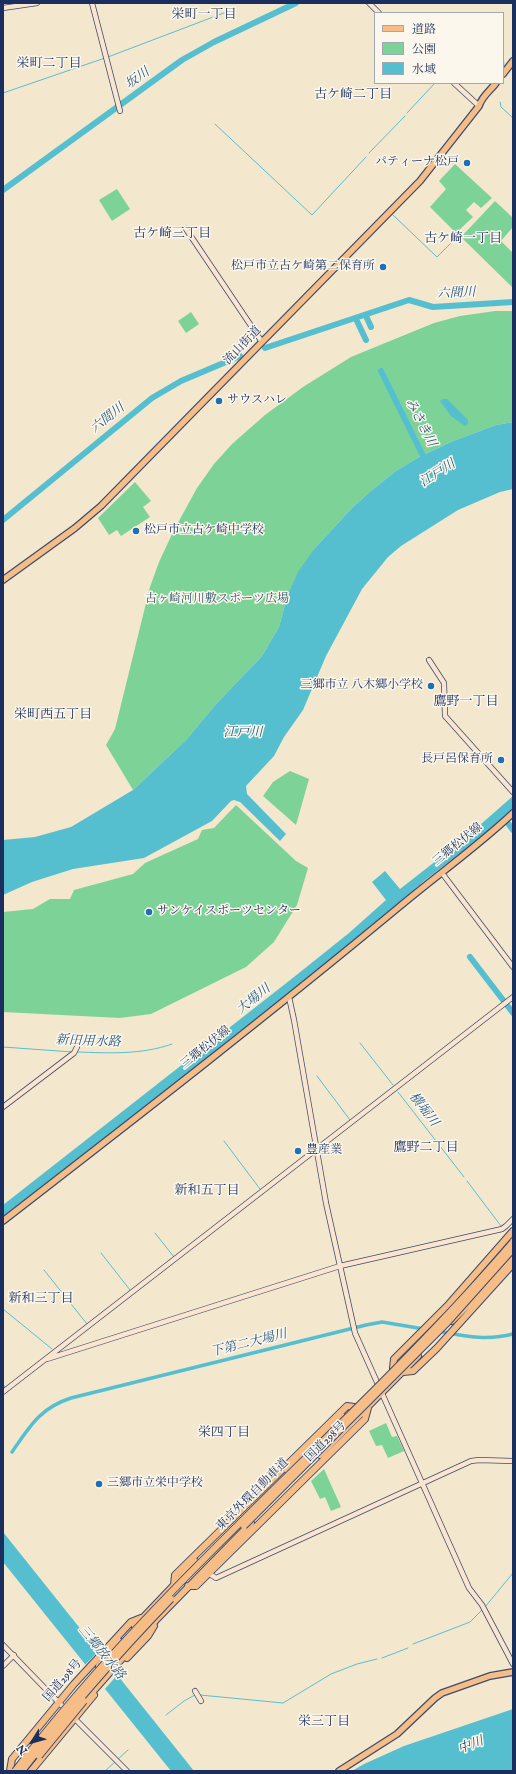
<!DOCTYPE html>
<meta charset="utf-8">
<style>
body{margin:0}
#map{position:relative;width:516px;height:1774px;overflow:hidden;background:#f3e7cd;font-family:"IM FELL English","Noto Serif JP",serif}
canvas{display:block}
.frame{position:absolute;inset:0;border:4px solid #1b2f5e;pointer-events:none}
.legend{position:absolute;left:374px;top:12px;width:130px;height:72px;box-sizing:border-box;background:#fbf7ec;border:1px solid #a1a7b3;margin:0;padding:5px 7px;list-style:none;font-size:12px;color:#1b2f5e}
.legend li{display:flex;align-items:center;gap:8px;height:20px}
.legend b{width:20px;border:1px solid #a1a7b3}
.north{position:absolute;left:12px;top:1722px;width:40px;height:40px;-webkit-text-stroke:3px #fbf7ec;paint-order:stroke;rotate:233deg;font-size:11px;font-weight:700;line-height:16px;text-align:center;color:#1b2f5e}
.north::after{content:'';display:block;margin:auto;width:14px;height:18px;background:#1b2f5e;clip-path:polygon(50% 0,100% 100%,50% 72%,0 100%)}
</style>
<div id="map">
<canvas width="516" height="1774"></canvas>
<div class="frame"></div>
<ul class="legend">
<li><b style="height:5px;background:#f6be86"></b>道路</li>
<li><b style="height:11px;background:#7dd397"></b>公園</li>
<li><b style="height:11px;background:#55bfd0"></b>水域</li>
</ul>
<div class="north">N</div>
</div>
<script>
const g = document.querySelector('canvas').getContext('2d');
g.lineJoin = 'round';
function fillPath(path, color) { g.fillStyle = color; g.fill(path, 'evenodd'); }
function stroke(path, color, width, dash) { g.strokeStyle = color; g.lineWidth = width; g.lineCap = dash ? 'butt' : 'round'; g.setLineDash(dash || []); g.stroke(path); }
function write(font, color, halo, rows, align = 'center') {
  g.font = font + ' "IM FELL English","Noto Serif JP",serif'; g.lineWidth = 3; g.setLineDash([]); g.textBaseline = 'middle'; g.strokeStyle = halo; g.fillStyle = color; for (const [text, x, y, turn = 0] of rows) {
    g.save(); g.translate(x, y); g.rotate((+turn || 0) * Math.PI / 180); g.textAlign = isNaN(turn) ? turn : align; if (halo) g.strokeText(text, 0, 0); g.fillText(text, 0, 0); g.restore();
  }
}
fillPath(new Path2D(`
 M455,164L492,198L481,208L474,202L466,210L473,217L456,233L430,207L446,189L439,181Z
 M117,189L130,209L112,221L99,200Z
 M495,201L513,218V227L501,241L513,253V288L461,237Z
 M495,311H513V422L496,425L453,441L419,457L396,471L372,490L352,508L314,549L287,597L279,627L262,656L217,703L186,740L133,790L106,745L115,729L150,587L159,562L174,530L197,488L214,464L232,444L265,415L303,387L351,357L434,323L460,316Z
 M191,312L199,324L186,333L178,321Z
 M135,482L151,501L143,507L150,517L121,536L117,530L109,535L98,518Z
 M290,771L309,779L296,825L263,796L273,782Z
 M236,805L296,861L308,868L297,905L274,942L246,967L151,1014L120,1018L3,1012V912L33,909L50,899H70L74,890L133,874L145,863L198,839L202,830L214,828Z
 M386,1423L392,1437L397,1436L404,1451L388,1458L382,1445L376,1446L369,1431Z
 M324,1469L341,1507L331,1511L325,1497L320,1499L311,1481Z`), '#7dd397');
fillPath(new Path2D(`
 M443,399H447L468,420V424L465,426L451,416L440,401Z
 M513,422V489L500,492L458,510L401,546L388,557L362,589L326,656L303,710L284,737L274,756L246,786L247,794L286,834L280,841L240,802L234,800L231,801L212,821L144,858L73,869L32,882L3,895V840L35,837L71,827L133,790L186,740L217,703L262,656L279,627L287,597L298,572L314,549L352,508L372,490L396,471L419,457L453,441L496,425Z
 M513,796V808L482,836L424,881L355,940L108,1136L3,1216V1205L294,977L349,933L386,900L372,882L385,871L400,889L464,839Z
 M3,1532L194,1771H171L3,1562Z
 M513,1709V1771H352L364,1764L404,1746Z`), '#55bfd0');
fillPath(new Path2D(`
 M100,1649L119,1673L104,1690L85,1665Z`), '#f3e7cd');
stroke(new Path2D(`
 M293,3V4
 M503,56L504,65
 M108,57L229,11
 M3,93L105,58
 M500,102L501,107L513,118
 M407,113L435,83
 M215,124L312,215L366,157
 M369,153L405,116
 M393,215L437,257L455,239
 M360,1043L393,1085
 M3,1047L72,1052
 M77,1052C109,1053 141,1055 172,1044
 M317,1076L350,1120
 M398,1092L464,1177
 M224,1141L260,1189
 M467,1181L501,1226
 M155,1233L174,1257
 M101,1253L130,1290
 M44,1270L87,1324
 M3,1309L52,1349
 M3,1384L5,1387
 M485,1607L513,1573
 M413,1644L470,1622L483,1609
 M382,1658L408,1648
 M200,1695L283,1703L331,1674L357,1664L377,1659
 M166,1715L184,1701L195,1695
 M117,1760L128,1750
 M105,1771L115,1762`), '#55bfd0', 1);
stroke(new Path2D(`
 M438,1331C465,1336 486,1341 513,1334
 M12,1452C30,1426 40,1408 71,1398L366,1325L382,1322L424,1329`), '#55bfd0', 3.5);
stroke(new Path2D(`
 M3,190L182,60L214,42L296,3
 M366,316L371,327
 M356,319L366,340
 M265,348L409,300L433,307L513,302
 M381,371L426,462
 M3,520L152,398L181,381L240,356
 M507,822L513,830
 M470,957L513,1013`), '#55bfd0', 6);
const secondary = new Path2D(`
 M92,3L120,111
 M369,3L379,13
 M3,8L37,3
 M454,83L479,106
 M186,229L262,342
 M429,660L444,683L445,716L513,792
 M442,873L513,967
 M289,997L294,1020L326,1203L355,1333L469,1588L482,1605L513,1664
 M3,1107L74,1053L77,1047
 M47,1359L340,1266L502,1229L506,1226L513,1219
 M3,1392L513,997
 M208,1573L216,1578L471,1461L479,1460L513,1461
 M3,1645L67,1711
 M3,1666L14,1655
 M195,1691L201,1701
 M72,1716L127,1771`);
const primary = new Path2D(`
 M503,74L513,61
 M3,580L75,528L101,506L420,181L479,106C482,96 490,91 496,83
 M3,1221C136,1118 270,1014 399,907C437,875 477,847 513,813
 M339,1771L397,1734L435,1698L442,1693L490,1676L513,1672`);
const highway = new Path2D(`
 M452,1321L487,1286L513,1255
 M393,1368L394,1359L449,1304L513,1231
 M403,1372L413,1371L437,1348L513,1264
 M320,1455L418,1356
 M288,1471L343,1417
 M174,1585L175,1575L347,1406L354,1407
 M188,1586H196L365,1419L368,1408
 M135,1626L196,1562
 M127,1658L148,1636L154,1626
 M99,1666L120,1642
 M88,1697L156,1620L251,1523
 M10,1771L12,1759L74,1684L131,1622L141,1618
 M31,1771L94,1695`);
stroke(secondary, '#3b4b6f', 6);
stroke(primary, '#3b4b6f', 8);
stroke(highway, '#3b4b6f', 8);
stroke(secondary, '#fbe5cf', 4.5);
stroke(primary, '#f6be86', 5.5);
stroke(highway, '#f6be86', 6);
const highwayBridge = new Path2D(`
 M244,1526L446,1324L513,1249
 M39,1756L84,1701
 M15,1771C162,1578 355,1426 513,1242
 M22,1771C68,1711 118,1654 171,1599`);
stroke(highwayBridge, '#3b4b6f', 8, []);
stroke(highwayBridge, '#f6be86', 6);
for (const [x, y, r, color] of [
 [467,163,4,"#1f6fb2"],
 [383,267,4,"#1f6fb2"],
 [219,401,4,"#1f6fb2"],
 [136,531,4,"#1f6fb2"],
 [431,686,4,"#1f6fb2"],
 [501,760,4,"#1f6fb2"],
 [149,912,4,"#1f6fb2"],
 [298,1151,4,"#1f6fb2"],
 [99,1484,4,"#1f6fb2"]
]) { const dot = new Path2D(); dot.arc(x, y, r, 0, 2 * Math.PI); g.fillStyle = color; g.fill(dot); stroke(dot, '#fbf7ec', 1.5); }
write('12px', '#1b2f5e', '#fbf7ec', [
 ["パティーナ松戸",459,163,"right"],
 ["松戸市立古ケ崎第二保育所",375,267,"right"],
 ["サウスハレ",227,401],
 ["松戸市立古ケ崎中学校",144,531],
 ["三郷市立 八木郷小学校",423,686,"right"],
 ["長戸呂保育所",493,760,"right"],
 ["サンケイスポーツセンター",157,912],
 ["豊産業",306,1151],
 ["三郷市立栄中学校",107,1484]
], 'left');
write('12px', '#1b2f5e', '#fbf7ec', [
 ["流山街道",243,346,-46],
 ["三郷松伏線",458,845,-39],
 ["三郷松伏線",206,1048,-39],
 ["国道298号",326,1442,-44],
 ["東京外環自動車道",253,1495,-45],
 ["国道298号",63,1681,-49]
]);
write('12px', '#34586c', '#fbf7ec', [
 ["古ヶ崎河川敷スポーツ広場",217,600]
]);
write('13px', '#1b2f5e', '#fbf7ec', [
 ["栄町一丁目",204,15],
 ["栄町二丁目",49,64],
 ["古ケ崎二丁目",353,95],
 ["古ケ崎三丁目",172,234],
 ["古ケ崎一丁目",463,239],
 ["鷹野一丁目",466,702],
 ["栄町西五丁目",53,715],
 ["鷹野二丁目",426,1148],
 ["新和五丁目",207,1191],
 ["新和三丁目",41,1299],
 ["栄四丁目",224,1433],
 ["栄三丁目",324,1722]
]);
write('italic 13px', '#2c5a80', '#fbf7ec', [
 ["坂川",138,79,-36],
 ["六間川",456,294,-3],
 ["六間川",108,419,-39],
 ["みさき川",420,423,63],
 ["江戸川",438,474,-33],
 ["江戸川",243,733],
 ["大場川",254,1000,-39],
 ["新田用水路",88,1042,2],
 ["横堀川",423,1110,52],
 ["下第二大場川",249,1344,-14],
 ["三郷放水路",101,1653,51],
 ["中川",471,1746,-21]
]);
</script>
